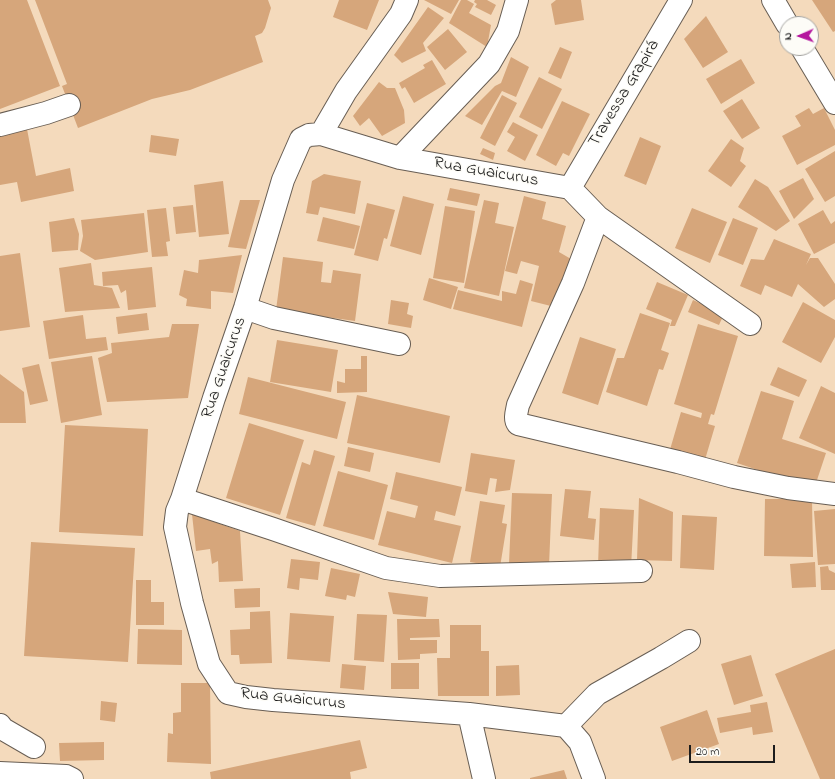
<!DOCTYPE html>
<meta charset="utf-8">
<style>
body{margin:0}
#map{position:relative;width:835px;height:779px;overflow:hidden;background:#f4dabc;font-family:"Indie Flower",sans-serif}
canvas{display:block}
.north{position:absolute;left:779px;top:16px;width:40px;height:40px;box-sizing:border-box;background:#fdfcf7;border:1px solid #a3a29f;border-radius:50%;rotate:268deg;font-size:11px;font-weight:700;line-height:16px;text-align:center;color:#1c1c1c}
.north::after{content:'';display:block;margin:auto;width:14px;height:18px;background:#b5179e;clip-path:polygon(50% 0,100% 100%,50% 72%,0 100%)}
.scale{position:absolute;left:689px;top:745px;width:86px;height:18px;box-sizing:border-box;border:2px solid #1c1c1c;border-top:0;padding-left:5px;font-size:12px;line-height:14px;white-space:nowrap;color:#1c1c1c;-webkit-text-stroke:3px #fdfcf7;paint-order:stroke}
</style>
<div id="map">
<canvas width="835" height="779"></canvas>
<div class="north">N</div>
<div class="scale">20 m</div>
</div>
<script>
const g = document.querySelector('canvas').getContext('2d');
g.lineJoin = 'round';
function fillPath(path, color) { g.fillStyle = color; g.fill(path, 'evenodd'); }
function stroke(path, color, width, dash) { g.strokeStyle = color; g.lineWidth = width; g.lineCap = dash ? 'butt' : 'round'; g.setLineDash(dash || []); g.stroke(path); }
function write(font, color, halo, rows, align = 'center') {
  g.font = font + ' "Indie Flower",sans-serif'; g.lineWidth = 3; g.setLineDash([]); g.textBaseline = 'middle'; g.strokeStyle = halo; g.fillStyle = color; for (const [text, x, y, turn = 0] of rows) {
    g.save(); g.translate(x, y); g.rotate((+turn || 0) * Math.PI / 180); g.textAlign = isNaN(turn) ? turn : align; if (halo) g.strokeText(text, 0, 0); g.fillText(text, 0, 0); g.restore();
  }
}
fillPath(new Path2D(`
 M0,0H27L60,86L0,109Z
 M35,0H268L271,8L265,28L262,33L255,36L263,62L190,90L152,99L78,128L62,86L67,84Z
 M339,0H379L367,30L333,17Z
 M424,0H459L451,14Z
 M461,0H467L474,4L469,13L491,25L487,47L449,23Z
 M475,0H487L496,5L491,15L475,7L477,4L474,2Z
 M556,0H581L584,20L555,25L551,4Z
 M812,0H835V31L833,32Z
 M428,7L444,18L423,43L426,51L402,63L394,55Z
 M706,16L728,52L703,68L684,39Z
 M448,29L467,52L445,70L427,47Z
 M560,47L572,52L561,79L548,73Z
 M511,57L529,67L516,97L502,91L482,125L465,116L495,86L501,83Z
 M741,59L755,83L721,104L706,79Z
 M432,60L446,84L414,103L405,87L402,89L399,83L425,68L423,65Z
 M539,77L562,89L542,129L519,117Z
 M379,82L387,88H395L404,110L405,123L382,136L369,118L360,126L353,116Z
 M502,95L517,103L495,146L480,138Z
 M742,99L760,128L742,139L723,111Z
 M562,101L590,114L569,156L563,153L556,166L536,155Z
 M809,108L813,114L824,108L835,130V145L797,165L782,136L801,126L795,116Z
 M513,122L538,135L525,161L507,151L515,137L507,132Z
 M27,129L36,176L70,168L74,191L21,202L17,182L0,185V135Z
 M151,135L179,139L176,156L149,152Z
 M640,137L661,146L646,185L624,176Z
 M731,139L744,148L740,161L746,166L731,187L708,171Z
 M483,148L495,153L493,160L480,154Z
 M835,151V196L825,202L805,169Z
 M324,174L361,181L355,214L320,207L318,215L306,213L312,181Z
 M803,178L814,199L794,219L779,191Z
 M755,179L768,187L790,221L776,231L738,207Z
 M223,181L229,234L199,237L194,185Z
 M450,188L480,194L477,206L447,200Z
 M403,196L434,204L421,255L390,246Z
 M524,196L546,202L542,219L566,226L559,252L571,259L559,308L531,301L539,266L521,261L517,274L505,271Z
 M240,200H260L246,249L228,247Z
 M484,200L499,203L495,223L514,227L499,296L464,288Z
 M367,203L395,210L387,239L384,238L378,261L354,255Z
 M193,205L196,232L176,234L173,207Z
 M445,206L475,211L464,283L433,278Z
 M166,208L170,241L166,242L168,256L152,257L147,210Z
 M692,208L727,222L710,263L675,248Z
 M823,210L831,224L835,221V243L814,254L798,224Z
 M144,213L148,252L95,260L80,251L83,236L81,220Z
 M323,217L360,226L354,249L317,241Z
 M74,218L79,234L78,250L52,252L49,222Z
 M733,218L758,228L743,265L718,255Z
 M774,239L811,254L806,265L810,258H818L835,284V299L824,307L798,284L792,297L765,285L761,295L740,286L751,259L764,260Z
 M20,253L30,327L0,331V256Z
 M242,255L233,293L211,291V309L186,306L187,299L179,295L184,270L198,273L199,260Z
 M283,257L323,262L321,282L331,283L333,270L361,274L355,321L276,310Z
 M91,263L94,285L112,288L120,308L65,312L59,268Z
 M152,267L156,307L128,310L126,290L121,293L118,285L103,286L102,272Z
 M429,278L458,287L451,309L423,300Z
 M520,280L533,284L522,327L453,309L458,290L502,301V291L516,294Z
 M657,282L688,295L675,326H670L672,320L646,309Z
 M391,300L409,303L407,314L413,316L411,328L388,324Z
 M693,300L724,314L719,325L688,312Z
 M803,302L835,320V337L821,363L782,342Z
 M147,313L149,330L118,334L116,317Z
 M640,313L670,323L661,350L669,353L663,370L659,369L647,406L606,392L617,358H624Z
 M83,315L86,339L106,337L108,350L49,359L43,321Z
 M172,324H199L188,398L107,402L98,358L112,353L111,343L169,337Z
 M698,324L738,336L714,415L711,414L708,424L715,426L704,463L669,453L681,412L701,418L702,413L674,404Z
 M580,337L616,349L598,405L562,393Z
 M277,340L338,350L331,392L270,382Z
 M92,356L102,415L61,423L51,362Z
 M361,356H367V392L337,393V381L345,383V369H361Z
 M39,364L48,401L30,405L22,368Z
 M778,367L807,380L799,397L770,385Z
 M0,374L24,392L26,423H0Z
 M248,377L346,402L337,439L239,414Z
 M821,386L835,393V454L799,438Z
 M761,391L794,401L782,439L826,453L814,489L737,463Z
 M357,395L450,416L440,463L347,443Z
 M249,423L304,440L280,515L226,498Z
 M65,425L148,429L143,536L59,532Z
 M348,447L374,453L370,472L344,466Z
 M314,450L335,456L315,526L286,518L302,462L310,465Z
 M471,453L515,460L510,490L495,492L497,479L490,478L487,495L465,491Z
 M338,471L388,485L374,540L323,526Z
 M396,472L462,487L455,516L436,511L434,520L461,526L452,563L378,545L387,511L415,518L418,506L390,499Z
 M565,489L591,491L588,518L596,519L594,540L560,536Z
 M512,493L552,494L549,566L509,564Z
 M639,498L673,512L672,561L637,560Z
 M765,499H812L813,557L764,556Z
 M480,501L505,505L502,523L507,524L500,567L470,562Z
 M600,508L634,510L631,568L598,566Z
 M835,509V564L818,565L814,511Z
 M192,514L240,531L243,581L219,582L218,561L212,564L210,549L196,551Z
 M682,515L717,517L714,570L680,568Z
 M31,542L135,548L128,662L24,656Z
 M291,559L320,562L318,580L300,578L299,590L287,588Z
 M815,562L816,587L792,588L790,564Z
 M828,566L829,570L835,573V590H821L820,567Z
 M331,568L360,574L355,597L347,595L346,600L325,596Z
 M136,580H151V602H164V625H136Z
 M260,588V607L235,608L234,589Z
 M388,592L428,597L426,617L393,614Z
 M270,611L272,663L240,664L239,655H231L230,630L250,629V612Z
 M290,613L334,616L330,662L287,659Z
 M357,614L387,615L384,662L354,660Z
 M397,619H439L440,637L410,638V640H437V653L420,654V659L398,660Z
 M450,625H481V651H489V696H438L437,658H450Z
 M138,629L182,630V665L137,664Z
 M835,649V779H820L775,674Z
 M751,655L763,696L734,705L721,664Z
 M391,663H419V689H391Z
 M342,664L366,666L364,690L340,688Z
 M519,665L520,695L496,696V666Z
 M181,683H210L211,764L167,762L168,733L173,734V713L181,712Z
 M101,701L117,703L115,722L100,720Z
 M767,702L773,732L753,735L752,727L720,733L717,718L751,712L750,705Z
 M707,710L719,744L672,761L660,727Z
 M360,740L367,768L350,772L351,779H211L210,772Z
 M104,742V760L60,761L59,743Z
 M564,770L567,779H530V778Z`), '#d6a67b');
const minor = new Path2D(`
 M773,0L787,24
 M802,48L835,103
 M0,125L46,113L69,105
 M321,134L346,91L401,14L407,0
 M400,158L489,64L508,31L517,0
 M570,188L681,0
 M598,217L573,283L518,405C517,411 514,419 518,424L678,462L734,477L788,488L835,494
 M245,308L274,318L399,344
 M182,499L273,529L386,568L440,576L641,571
 M469,714L484,779
 M0,725L3,729L34,747
 M566,726L597,694L661,658L689,641
 M0,773L66,776L72,779
 M594,779L580,742L566,726L469,714L273,700L246,697L228,693L209,664L192,603L175,527L177,511L182,499L214,398L245,308L283,180L301,139L309,135L321,134L400,158L570,188L598,217L750,324`);
stroke(minor, '#685e54', 24);
stroke(minor, '#fff', 22);
write('17px', '#1c1c1c', '#fdfcf7', [
 ["Travessa Grapirá",625,94,-59],
 ["Rua Guaicurus",486,173,10],
 ["Rua Guaicurus",225,368,-71],
 ["Rua Guaicurus",293,700,6]
]);
</script>
